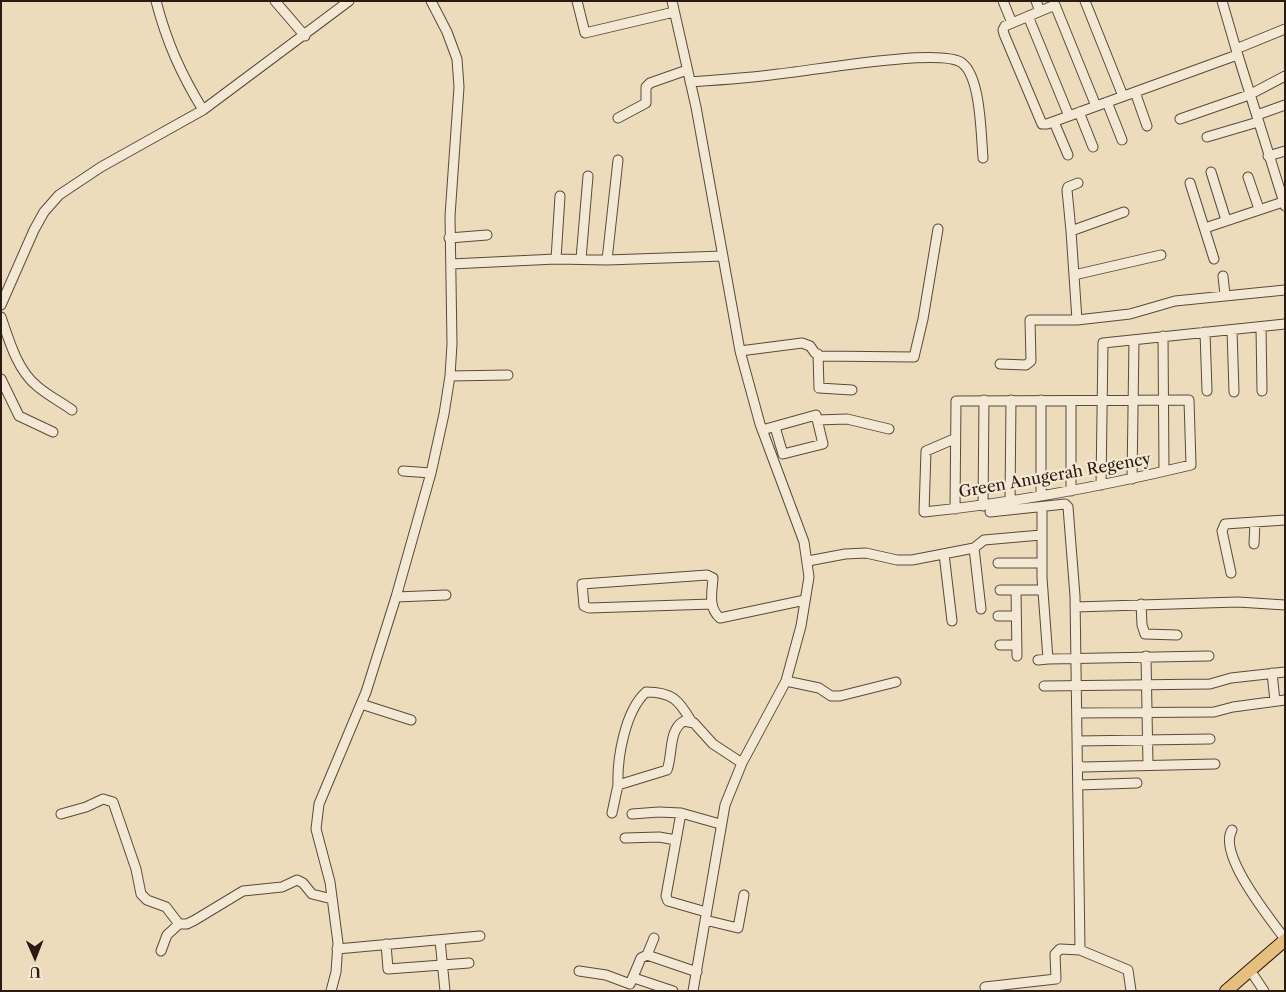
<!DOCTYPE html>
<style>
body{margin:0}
#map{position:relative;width:1286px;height:992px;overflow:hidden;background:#ecdcbc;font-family:"Libre Caslon Text",serif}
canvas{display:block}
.frame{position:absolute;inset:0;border:2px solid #2a1a11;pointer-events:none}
.north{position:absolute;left:10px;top:932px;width:50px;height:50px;-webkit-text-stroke:4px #f3e8d3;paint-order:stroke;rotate:179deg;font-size:14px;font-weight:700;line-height:20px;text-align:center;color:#2a1a11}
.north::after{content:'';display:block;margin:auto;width:18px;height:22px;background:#2a1a11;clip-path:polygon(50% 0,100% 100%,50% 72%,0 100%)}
</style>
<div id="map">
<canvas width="1286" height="992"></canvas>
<div class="frame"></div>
<div class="north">U</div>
</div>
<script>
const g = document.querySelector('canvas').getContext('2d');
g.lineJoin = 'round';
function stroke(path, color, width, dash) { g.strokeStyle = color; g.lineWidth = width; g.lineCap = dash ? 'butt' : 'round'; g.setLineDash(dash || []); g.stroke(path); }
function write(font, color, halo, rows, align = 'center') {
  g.font = font + ' "Libre Caslon Text",serif'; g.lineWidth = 4.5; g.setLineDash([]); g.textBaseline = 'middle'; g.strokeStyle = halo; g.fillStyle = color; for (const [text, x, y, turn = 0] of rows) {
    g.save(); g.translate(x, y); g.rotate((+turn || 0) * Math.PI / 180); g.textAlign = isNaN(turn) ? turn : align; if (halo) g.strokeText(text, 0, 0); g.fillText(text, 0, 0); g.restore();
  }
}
const minor = new Path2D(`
 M156,1C167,43 181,74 203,110
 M275,1L305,36
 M577,1L585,33L674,12
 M672,1L696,107L740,351L760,424L804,542L809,577L801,626L786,681L742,763L725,805L693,991
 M1003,1L1012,23
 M1036,1L1040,11
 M1085,1L1123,96
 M1222,1L1236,49
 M1028,16L1069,116
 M1285,29L1236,49L1285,206
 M690,82C719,80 749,78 778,74C810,71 941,47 962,63C981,77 981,136 983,158
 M1135,92L1147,126
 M1107,102L1122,140
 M1096,106L1055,5L1005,26L1003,30L1004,34L1042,124H1047L1237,55
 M1079,112L1093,147
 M1257,115L1285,105
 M618,118L646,103V87L650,83L687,70
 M1180,119L1249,95L1285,76
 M1054,122L1068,155
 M1207,137L1258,122
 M1268,156L1285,151
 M1211,172L1226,220
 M1248,177L1259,209
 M1190,183L1214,259
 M1205,228L1283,202
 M1071,231L1067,190L1068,187L1078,183
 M449,238L487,235
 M556,259L560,196
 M581,259L588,176
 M607,260L618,160
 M451,264L556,259L607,260L723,256
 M1074,275L1161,255
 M1223,276L1225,295
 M1,305L34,230L44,212L59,195L101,167L203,110L349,1
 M1,317C9,340 17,370 37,386C47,395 61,402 72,410
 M1077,320L1071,231L1124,212
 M1261,327L1262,391
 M1232,330L1234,392
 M1205,332L1207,391
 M1163,336L1164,471
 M740,351L802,343L810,346L815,353L820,356L914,357L923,319L938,229
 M818,354L819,388L852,390
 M1000,364L1026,365L1031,361L1030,320H1077L1130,314L1175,301L1285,290
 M450,376L508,375
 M1,379L19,416L53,432
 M1071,401V491
 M817,420L847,419L889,429
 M762,430L816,415L823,444L783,454L775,427
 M954,439L926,451L924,512C1014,503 1103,486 1191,465L1189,400L956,401L955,509
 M403,471L431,473
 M1132,479L1134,340
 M1101,485L1103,343L1285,324
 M1041,496V400
 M1010,501L1011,400
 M983,506L984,400
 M1042,507V578L1048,659L1209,656
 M990,512L1065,504L1068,507L1075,596L1080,950
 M1254,544L1255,522
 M974,548L984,540L1041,535
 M944,554L952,621
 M808,561L845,554L866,553L897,560H912L974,548L981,609
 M998,563H1042
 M1231,573L1222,531L1225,524L1285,520
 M1000,590H1043
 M1016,590L1017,656
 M396,597L446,595
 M712,604L589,608L584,606L582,584L707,575L713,578C712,592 708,608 720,618L805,600
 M1141,604L1142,625L1145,634L1177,635
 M1075,607L1238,602L1285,605
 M998,616H1016
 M1000,645H1017
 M1146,656L1148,765
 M1038,660L1048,659
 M1272,673L1275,701
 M786,681L819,688L831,696H840L896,682
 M1044,686L1210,684L1231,678L1285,672
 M361,704L411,720
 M1077,713L1214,712L1233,707L1285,700
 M1077,741L1210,739
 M1078,765L1083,767L1215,764
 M618,785C617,758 625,711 646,692C672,692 679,700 691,721
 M1079,785L1137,783
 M612,813L618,785L667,770C673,755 668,730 684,721L694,723L713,744L742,763
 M61,814L86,807L103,799L113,802L136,869L141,894L147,900L166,907L179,924H187L195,920L243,891L282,887L297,880L303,883L312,894L332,899
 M632,814L659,812L681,813
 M1232,830C1217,854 1271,920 1285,939
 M625,838L659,837L676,840
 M706,912L668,901L666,896L681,813L720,824
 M705,920L738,928L744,895
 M654,938L647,955L697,972
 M440,940L445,991
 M386,944L388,969L469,963
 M337,949L480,936
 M161,951L167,935L179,924
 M579,971L606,975L630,984L641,958L647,955
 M1254,976L1264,991
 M634,978L673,991
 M331,991L336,972L338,943L330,882L316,829L319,804L366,692L396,597L431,473L444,414L450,376L452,344L450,216L459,87L457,59L447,32L431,1
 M986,991L985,987L1056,979L1055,954L1060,949L1080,950L1128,970L1131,991`);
const highway = new Path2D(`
 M1226,991L1285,940`);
stroke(minor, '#5a4a3c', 11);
stroke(highway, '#2a1a11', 14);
stroke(minor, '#f3e8d3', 9);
stroke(highway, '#e6be7e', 12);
write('16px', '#2a1a11', '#f3e8d3', [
 ["Green Anugerah Regency",1055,476,-10]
]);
</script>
